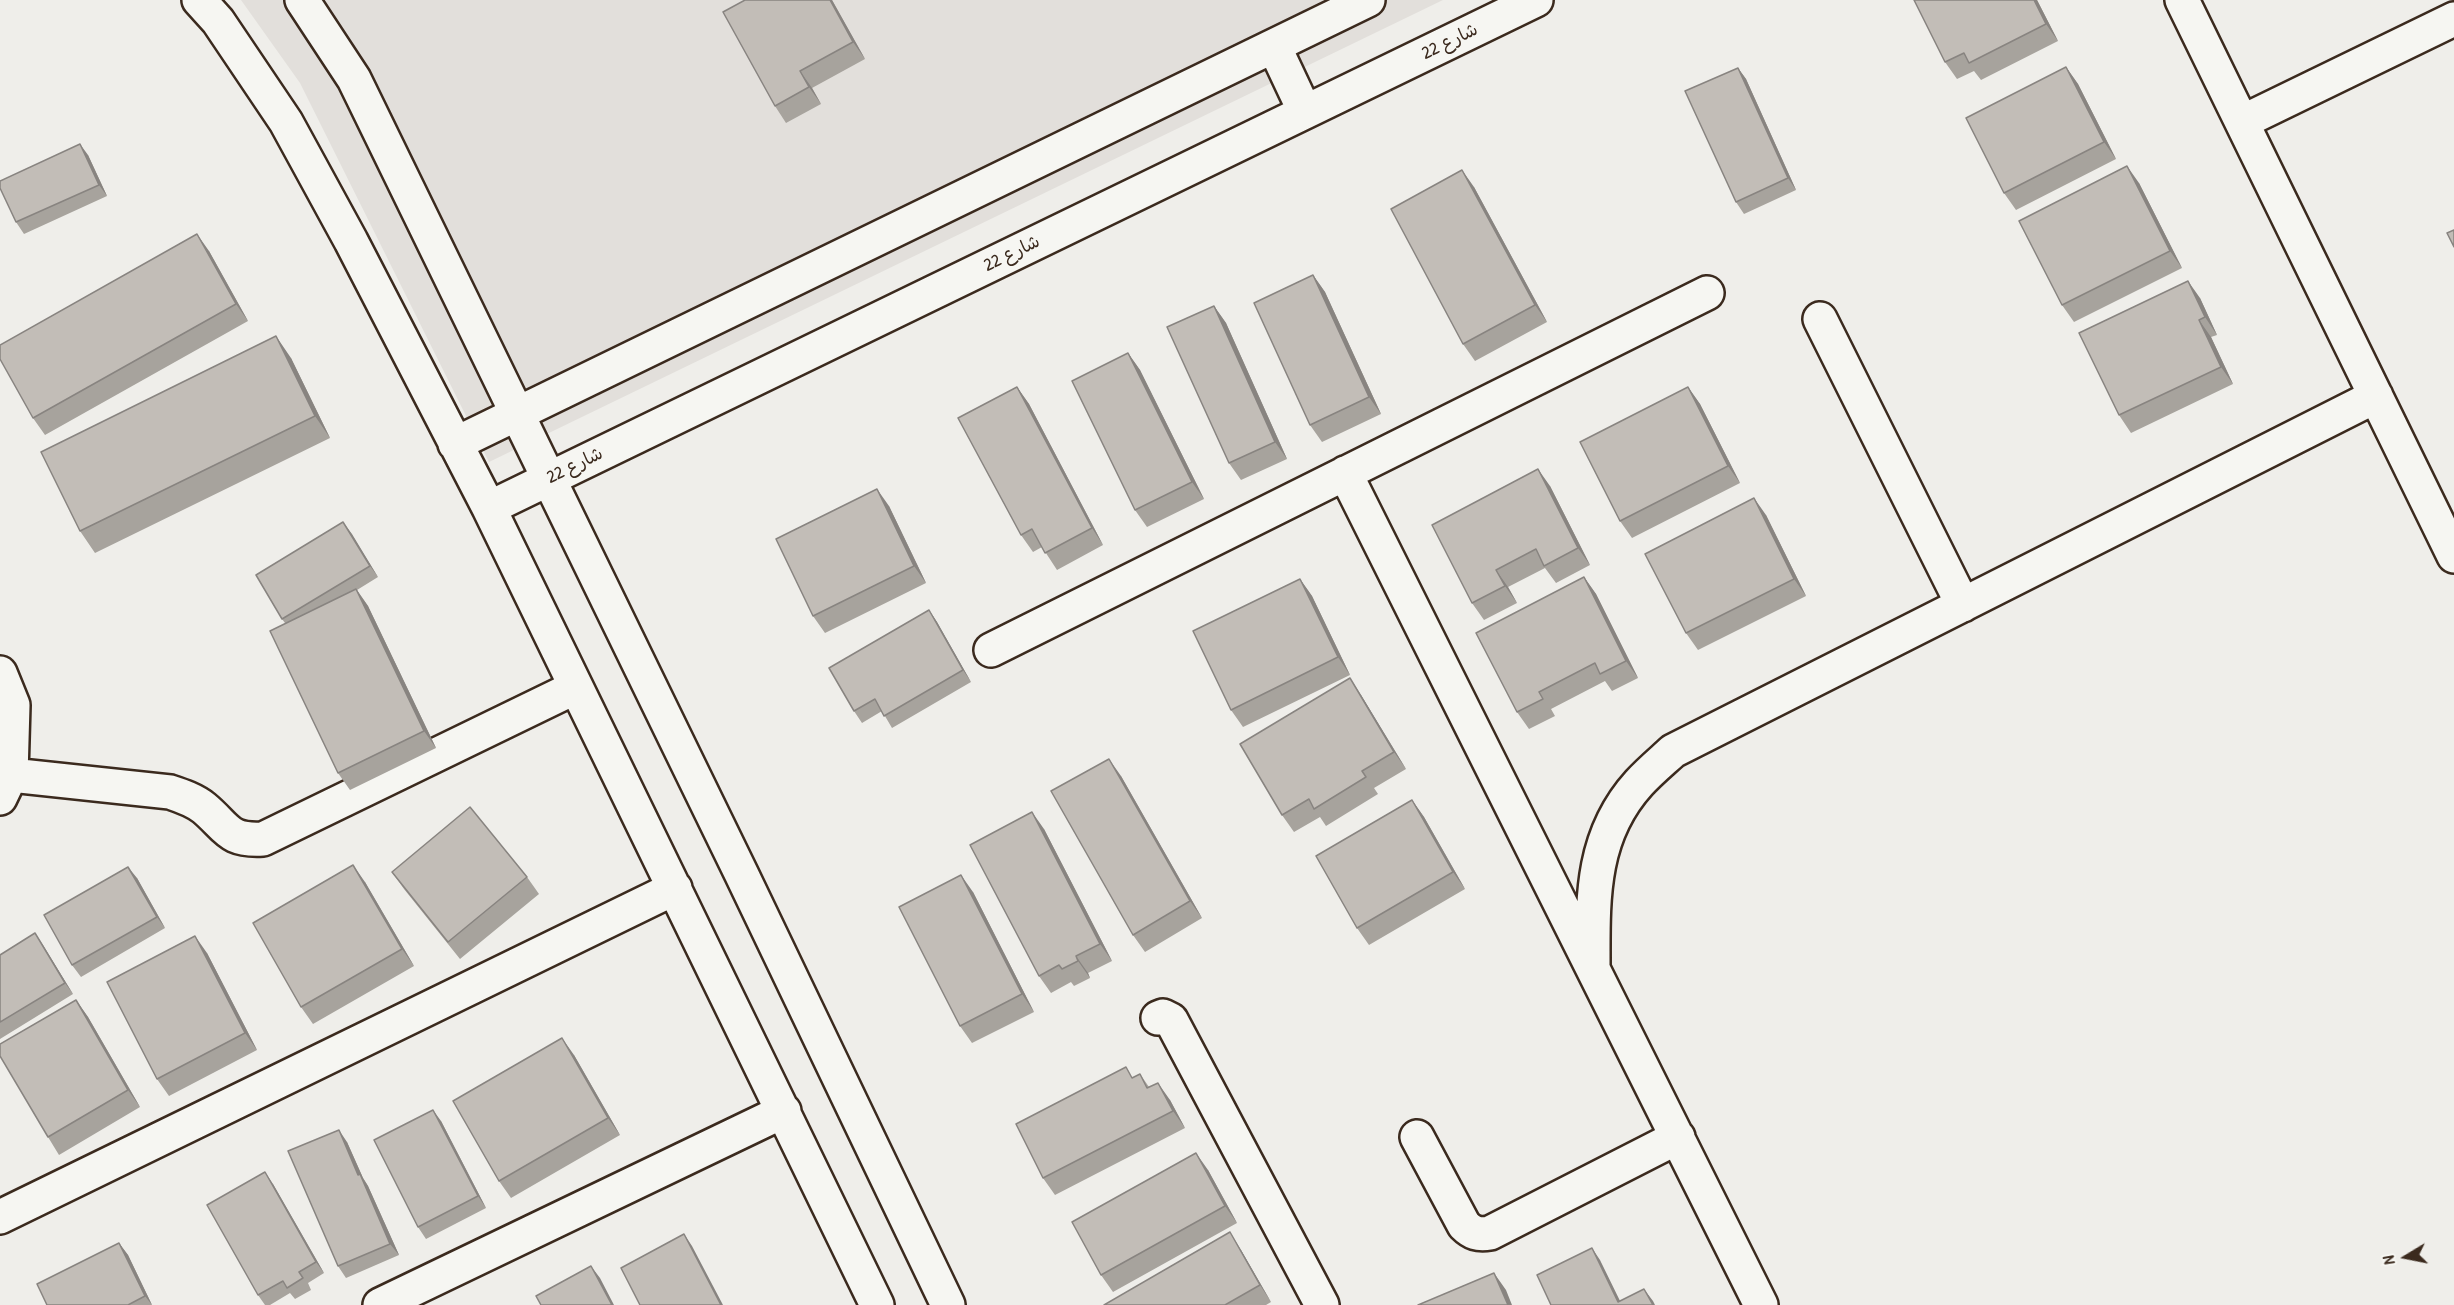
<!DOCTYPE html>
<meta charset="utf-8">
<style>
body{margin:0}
#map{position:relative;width:2454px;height:1305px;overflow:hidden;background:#efeeea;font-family:"Patrick Hand",sans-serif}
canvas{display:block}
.north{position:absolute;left:2376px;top:1227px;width:60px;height:60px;-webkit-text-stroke:4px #f6f6f2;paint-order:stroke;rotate:260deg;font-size:16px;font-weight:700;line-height:24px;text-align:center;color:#3b2a1e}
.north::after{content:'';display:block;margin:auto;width:21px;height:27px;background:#3b2a1e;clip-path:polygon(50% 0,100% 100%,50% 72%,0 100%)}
</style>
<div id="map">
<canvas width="2454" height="1305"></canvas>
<div class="north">N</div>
</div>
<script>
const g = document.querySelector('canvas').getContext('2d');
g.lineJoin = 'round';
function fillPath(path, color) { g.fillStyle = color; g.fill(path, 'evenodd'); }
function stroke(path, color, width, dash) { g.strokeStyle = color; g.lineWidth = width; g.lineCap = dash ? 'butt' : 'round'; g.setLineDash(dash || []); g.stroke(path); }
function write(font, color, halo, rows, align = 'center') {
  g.font = font + ' "Patrick Hand","Playpen Sans Arabic",sans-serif'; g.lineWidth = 6; g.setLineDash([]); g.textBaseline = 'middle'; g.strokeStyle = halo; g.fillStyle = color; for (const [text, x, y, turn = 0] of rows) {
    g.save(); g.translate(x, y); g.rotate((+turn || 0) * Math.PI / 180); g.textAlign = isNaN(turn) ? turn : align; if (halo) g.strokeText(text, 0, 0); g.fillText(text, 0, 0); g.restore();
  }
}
fillPath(new Path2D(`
 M241,0H1443L489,462L300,83Z`), '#e2dfdb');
const minor = new Path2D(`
 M199,0L218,21L286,122L351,241L489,508L877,1305
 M302,0L354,79L741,873L948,1305
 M2182,0L2454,556
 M1274,46L1305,112
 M2242,122L2454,19
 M1820,319L1963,605
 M455,444L1368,0
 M1345,473L1761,1305
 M489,508L1536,0
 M991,650L1707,293
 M0,673L13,705L11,775L0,798
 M11,775L170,792C182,796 194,800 204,808C228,828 227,841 263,839L576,687
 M1593,968C1593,901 1590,837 1639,783C1649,772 1661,762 1673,751L2376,396
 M1158,1018L1163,1016L1171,1020L1322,1305
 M1417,1137L1464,1225C1472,1233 1478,1235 1490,1233L1678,1137
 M0,1217L675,888
 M380,1305L784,1111`);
stroke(minor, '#3b2a1e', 38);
stroke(minor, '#f6f6f2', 33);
fillPath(new Path2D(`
 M745,0H832L865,59L812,88L821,104L786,123L775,106Z
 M1914,0H2037L2058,41L1981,80L1974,71L1957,79L1945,62Z
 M2066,67L2078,84L2116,159L2016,210L2004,193Z
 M1738,68L1746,79L1796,190L1744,214L1736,202Z
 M88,155L107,196L24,234L16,222Z
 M2139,183L2182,268L2074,322L2062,305Z
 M1474,187L1547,322L1475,361L1463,344Z
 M209,251L248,321L45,435L33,418Z
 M1313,275L1325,292L1381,414L1322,442L1310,425Z
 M2200,298L2217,335L2211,337L2233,384L2131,433L2119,415Z
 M1214,306L1226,323L1287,459L1241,480L1229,463Z
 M1128,353L1140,370L1204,499L1147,527L1135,510Z
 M291,358L330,438L95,553L80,531Z
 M1017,387L1029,404L1103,545L1057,570L1042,547L1033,552L1021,535Z
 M1688,387L1700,404L1740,483L1632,538L1620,521Z
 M1550,486L1590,565L1556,583L1545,568L1508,587L1517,603L1484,620L1472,603Z
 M889,506L926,583L825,633L813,616Z
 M1766,515L1806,596L1698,650L1686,633Z
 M343,522L378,577L357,590L368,606L436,748L350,790L338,773L285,623L282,619Z
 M1584,577L1596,594L1638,678L1612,691L1605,681L1551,709L1555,716L1529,729L1517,712Z
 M1300,579L1312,596L1350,675L1243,727L1231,710Z
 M929,610L937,622L971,682L892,728L882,711L862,723L854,711Z
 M1361,695L1406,769L1374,788L1378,794L1326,826L1320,817L1294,832L1282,815Z
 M1121,776L1202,918L1145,952L1133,935Z
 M1412,800L1424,817L1465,889L1369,945L1357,928Z
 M1044,829L1112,961L1088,973L1090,978L1074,986L1071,982L1051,993L1039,976Z
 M392,872L527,877L539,894L460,959L404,889Z
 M137,878L165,928L81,977L72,965Z
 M365,882L414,966L313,1024L301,1007Z
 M973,892L1034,1012L972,1043L960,1026Z
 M35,933L73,994L0,1039V955Z
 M207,953L257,1050L169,1096L157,1079Z
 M76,1000L88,1017L140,1107L59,1155L48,1137Z
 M574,1055L620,1135L511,1198L499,1181Z
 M1140,1074L1149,1087L1170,1100L1185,1128L1055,1195L1043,1178L1133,1078Z
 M441,1121L486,1208L426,1239L418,1227Z
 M347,1142L363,1178L368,1186L399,1255L346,1278L338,1266Z
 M1208,1170L1237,1223L1113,1292L1101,1275Z
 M273,1184L324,1273L308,1283L311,1290L295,1299L290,1293L270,1305H265L258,1295Z
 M119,1243L128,1255L152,1305H47Z
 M1241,1250L1271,1302L1266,1305H1104Z`), '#a7a39d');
fillPath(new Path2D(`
 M830,0H832L865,59L853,42Z
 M2034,0H2037L2058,41L2046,24Z
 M2066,67L2078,84L2116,159L2104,142Z
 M1738,68L1746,79L1796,190L1788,178Z
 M800,71L812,88L821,104L809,87Z
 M80,144L88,155L107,196L99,185Z
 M2127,166L2139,183L2182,268L2170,251Z
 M1462,170L1474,187L1547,322L1535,305Z
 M197,234L209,251L248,321L236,304Z
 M1313,275L1325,292L1381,414L1369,397Z
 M2188,281L2200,298L2217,335L2205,317Z
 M1214,306L1226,323L1287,459L1275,442Z
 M2199,320L2211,337L2233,384L2221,367Z
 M276,336L291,358L330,438L315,416Z
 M1128,353L1140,370L1204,499L1192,482Z
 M1017,387L1029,404L1103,545L1092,528Z
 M1688,387L1700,404L1740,483L1728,466Z
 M1538,469L1550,486L1590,565L1578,548Z
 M877,489L889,506L926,583L914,566Z
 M1754,498L1766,515L1806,596L1794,579Z
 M343,522L352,534L378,577L370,566Z
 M1496,570L1508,587L1517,603L1505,586Z
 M1584,577L1596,594L1638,678L1626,661Z
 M1300,579L1312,596L1350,675L1338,657Z
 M356,589L368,606L436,748L424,731Z
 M929,610L937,622L971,682L963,670Z
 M1350,678L1361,695L1406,769L1394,752Z
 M1109,759L1121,776L1202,918L1190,901Z
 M1412,800L1424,817L1465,889L1453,872Z
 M1032,812L1044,829L1112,961L1100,944Z
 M353,865L365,882L414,966L402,949Z
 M128,867L137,878L165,928L157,917Z
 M961,875L973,892L1034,1012L1022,994Z
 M35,933L43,945L73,994L65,983Z
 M195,936L207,953L257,1050L245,1033Z
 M1076,956L1088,973L1090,978L1078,961Z
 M76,1000L88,1017L140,1107L128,1090Z
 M562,1038L574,1055L620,1135L608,1118Z
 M1158,1083L1170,1100L1185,1128L1173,1111Z
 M433,1110L441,1121L486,1208L478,1196Z
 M339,1130L347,1142L363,1178L368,1186L399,1255L390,1244L358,1175Z
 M1196,1153L1208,1170L1237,1223L1225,1206Z
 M265,1172L273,1184L324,1273L316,1262Z
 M1230,1232L1241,1250L1271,1302L1260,1285Z
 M684,1234L692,1246L723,1305H721Z
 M119,1243L128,1255L152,1305L145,1296Z
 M1592,1248L1600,1260L1622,1305L1618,1302Z
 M591,1266L600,1278L614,1305H612Z
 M1494,1273L1506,1290L1512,1305H1508Z
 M1644,1289L1653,1301L1655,1305H1653Z`), '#888480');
const building = new Path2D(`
 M745,0H830L853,42L800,71L809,87L775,106L723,12Z
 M1914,0H2034L2046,24L1969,63L1964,53L1945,62Z
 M2066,67L2104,142L2004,193L1966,118Z
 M1738,68L1788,178L1736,202L1685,91Z
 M80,144L99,185L16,222L0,188V181Z
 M2127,166L2170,251L2062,305L2019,221Z
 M1462,170L1535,305L1463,344L1391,209Z
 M2454,230V247L2447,233Z
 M197,234L236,304L33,418L0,359V345Z
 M1313,275L1369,397L1310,425L1254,303Z
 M2188,281L2205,317L2199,320L2221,367L2119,415L2079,333Z
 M1214,306L1275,442L1229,463L1167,327Z
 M276,336L315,416L80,531L41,452Z
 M1128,353L1192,482L1135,510L1072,381Z
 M1017,387L1092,528L1045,553L1032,529L1021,535L958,418Z
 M1688,387L1728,466L1620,521L1580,442Z
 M1538,469L1578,548L1544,566L1536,549L1496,570L1505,586L1472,603L1432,525Z
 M877,489L914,566L813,616L776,539Z
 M1754,498L1794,579L1686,633L1645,554Z
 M343,522L370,566L282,619L256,575Z
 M1584,577L1626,661L1600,674L1595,663L1539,692L1543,699L1517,712L1476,633Z
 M1300,579L1338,657L1231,710L1193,631Z
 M356,589L424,731L338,773L270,631Z
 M929,610L963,670L884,716L875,699L854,711L829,668Z
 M1350,678L1394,752L1362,771L1366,777L1314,809L1309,799L1282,815L1240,744Z
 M1109,759L1190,901L1133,935L1051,791Z
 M1412,800L1453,872L1357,928L1316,856Z
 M470,807L527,877L448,942L392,872Z
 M1032,812L1100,944L1076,956L1078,961L1062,969L1059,965L1039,976L970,845Z
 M353,865L402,949L301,1007L253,923Z
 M128,867L157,917L72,965L44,915Z
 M961,875L1022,994L960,1026L899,907Z
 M35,933L65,983L0,1022V955Z
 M195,936L245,1033L157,1079L107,982Z
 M76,1000L128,1090L48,1137L0,1056V1044Z
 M562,1038L608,1118L499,1181L453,1101Z
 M1126,1067L1132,1078L1140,1074L1147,1088L1158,1083L1173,1111L1043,1178L1016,1124Z
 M433,1110L478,1196L418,1227L374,1140Z
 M339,1130L358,1175L360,1174L390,1244L338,1266L288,1151Z
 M1196,1153L1225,1206L1101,1275L1072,1222Z
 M265,1172L316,1262L299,1272L303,1278L287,1288L283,1281L258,1295L207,1205Z
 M1230,1232L1260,1285L1225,1305H1104Z
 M684,1234L721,1305H640L621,1268Z
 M119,1243L145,1296L128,1305H47L37,1284Z
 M1592,1248L1618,1302L1644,1289L1653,1305H1551L1537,1275Z
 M591,1266L612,1305H541L536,1296Z
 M1494,1273L1508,1305H1418Z`);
fillPath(building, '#c2bdb7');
stroke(building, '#888480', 1.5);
write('18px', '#3b2a1e', '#f6f6f2', [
 ["شارع 22",1450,42,-26],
 ["شارع 22",1012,254,-26],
 ["شارع 22",575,466,-26]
]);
</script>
